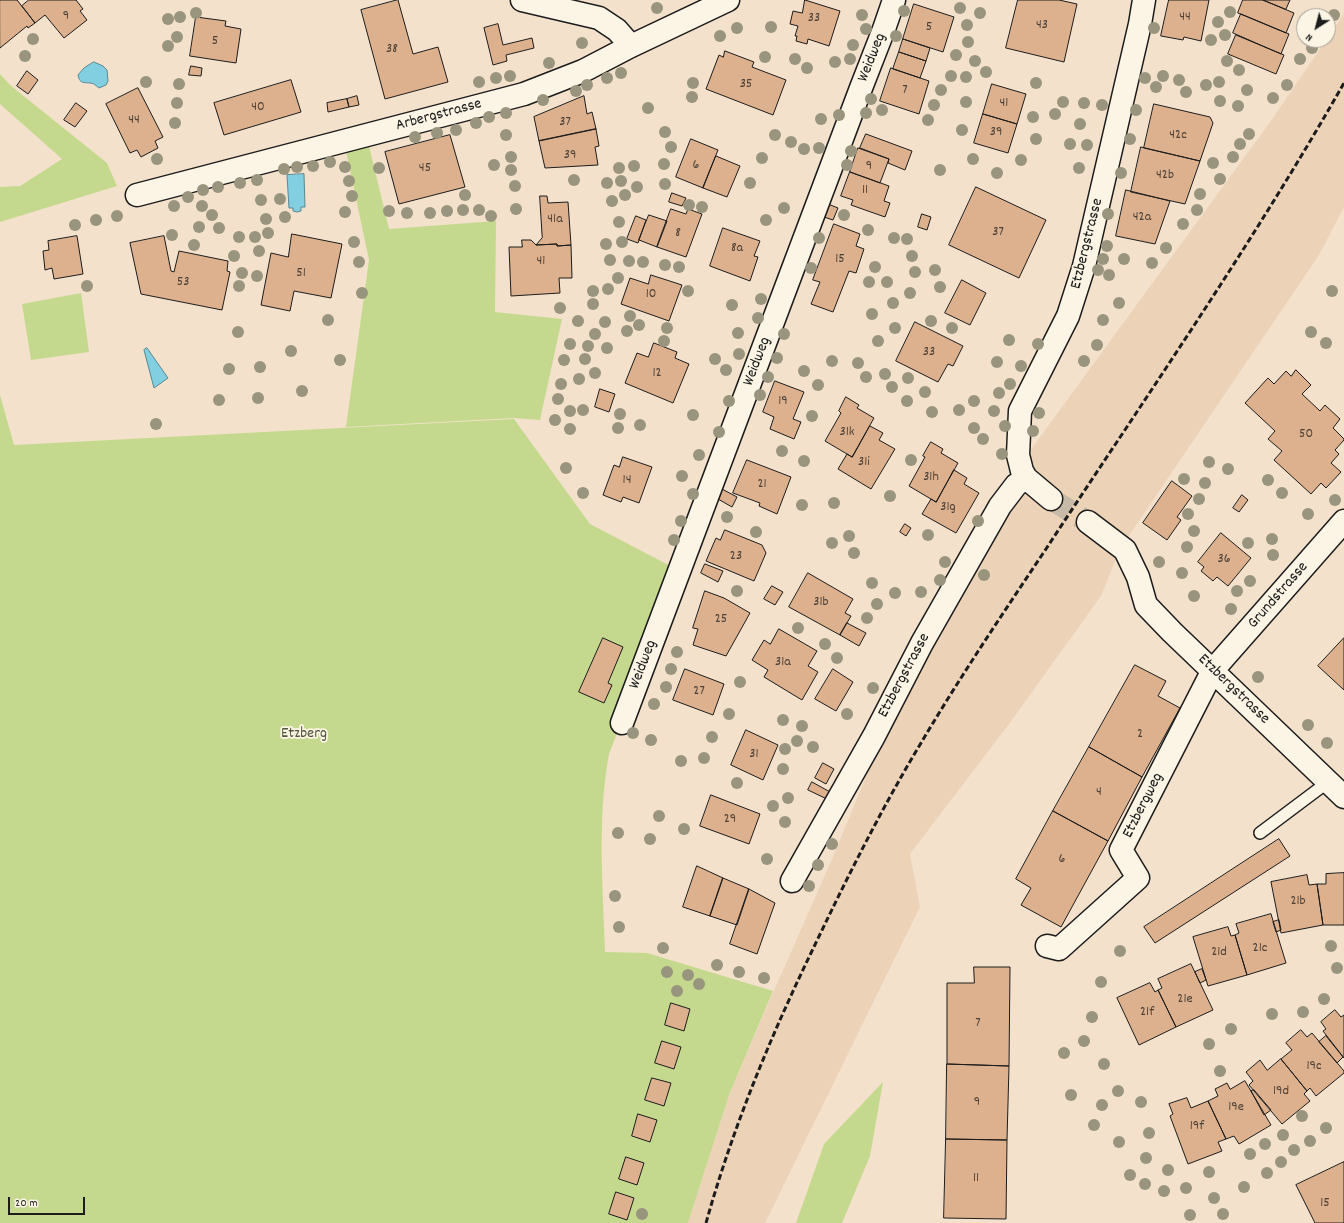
<!DOCTYPE html>
<style>
body{margin:0}
#map{position:relative;width:1344px;height:1223px;overflow:hidden;background:#f3e1cb;font-family:Dekko,sans-serif}
canvas{display:block}
.north{position:absolute;left:1296px;top:8px;width:40px;height:40px;box-sizing:border-box;background:#fcf5e5;border:1px solid #a29e95;border-radius:50%;rotate:216deg;font-size:11px;font-weight:700;line-height:16px;text-align:center;color:#1c1c1c}
.north::after{content:'';display:block;margin:auto;width:14px;height:18px;background:#1c1c1c;clip-path:polygon(50% 0,100% 100%,50% 72%,0 100%)}
.scale{position:absolute;left:8px;top:1197px;width:77px;height:18px;box-sizing:border-box;border:2px solid #1c1c1c;border-top:0;padding-left:5px;font-size:12px;line-height:14px;white-space:nowrap;color:#1c1c1c;-webkit-text-stroke:3px #fcf5e5;paint-order:stroke}
</style>
<div id="map">
<canvas width="1344" height="1223"></canvas>
<div class="north">N</div>
<div class="scale">20 m</div>
</div>
<script>
const g = document.querySelector('canvas').getContext('2d');
g.lineJoin = 'round';
function fillPath(path, color) { g.fillStyle = color; g.fill(path, 'evenodd'); }
function stroke(path, color, width, dash) { g.strokeStyle = color; g.lineWidth = width; g.lineCap = dash ? 'butt' : 'round'; g.setLineDash(dash || []); g.stroke(path); }
function write(font, color, halo, rows, align = 'center') {
  g.font = font + ' Dekko,sans-serif'; g.lineWidth = 3.5; g.setLineDash([]); g.textBaseline = 'middle'; g.strokeStyle = halo; g.fillStyle = color; for (const [text, x, y, turn = 0] of rows) {
    g.save(); g.translate(x, y); g.rotate((+turn || 0) * Math.PI / 180); g.textAlign = isNaN(turn) ? turn : align; if (halo) g.strokeText(text, 0, 0); g.fillText(text, 0, 0); g.restore();
  }
}
fillPath(new Path2D(`
 M1344,14V207L1319,255L1120,549L1101,596L1012,720L910,854L920,907L765,1223H688L729,1095L769,1002L833,857L876,752L1016,485L1018,455L1032,448L1273,118L1326,40H1328V37Z`), '#ecd3b8');
fillPath(new Path2D(`
 M0,74L10,85L107,163L117,186L0,222V187L20,186L62,159L0,104Z
 M369,146L389,229L496,221L495,312L562,319L540,420L514,418L346,427L369,260L346,151Z
 M81,293L89,352L31,360L22,304Z
 M0,395L14,445L514,419L590,524L680,571L609,754C597,819 603,886 605,952L647,953L773,991L729,1095L688,1223H0Z
 M883,1082L870,1156L842,1223H796L824,1144Z`), '#c5d98e');
const water = new Path2D(`
 M94,62L103,66L107,70L108,81L106,85L99,88C99,88 94,84 94,84C86,81 80,86 78,75L84,68Z
 M304,174L305,207H301V211L297,212L293,211V208H289L287,175Z
 M147,348L168,378L154,388L144,350Z`);
fillPath(water, '#81cfe0');
stroke(water, '#598792', 1);
const building = new Path2D(`
 M0,0H17L35,23L28,28L27,26L0,48Z
 M29,0H76L83,9L80,11L87,20L64,38L45,15L35,23L22,6Z
 M398,0L413,54L438,47L448,82L385,99L361,10Z
 M805,0L840,11L829,46L808,39L807,44L796,41L797,36H795L798,26L790,24L793,11L802,13Z
 M1018,0H1059L1077,4L1064,62L1006,48Z
 M1169,0H1209L1201,41L1184,37L1183,40L1161,36Z
 M1243,0H1263L1294,13L1286,33L1238,13Z
 M1263,0H1290L1286,9Z
 M914,4L954,17L943,52L903,39Z
 M1241,14L1289,34L1281,54L1233,33Z
 M196,17L226,21L225,26L241,29L236,63L190,56Z
 M498,24L503,45L532,38L534,48L506,55L507,61L493,65L484,28Z
 M1236,35L1284,55L1276,74L1228,54Z
 M903,39L930,48L926,61L899,52Z
 M725,51L754,62L752,67L786,80L773,115L706,89L719,55L723,57Z
 M899,52L926,61L920,78L893,69Z
 M191,66L202,68L201,76L189,75Z
 M891,68L929,81L919,114L880,101Z
 M27,71L38,80L28,94L17,86Z
 M291,80L301,112L224,135L214,103Z
 M992,84L1026,94L1017,124L983,114Z
 M138,88L163,137L155,141L158,148L141,157L137,150L130,153L106,104Z
 M357,96L359,105L349,107L347,99Z
 M584,96L587,114L592,112L596,129L539,141L534,117Z
 M347,99L349,107L328,112L327,103Z
 M76,103L87,111L75,127L64,120Z
 M1154,104L1210,117L1213,123L1200,161L1144,148Z
 M983,114L1017,124L1008,153L974,143Z
 M596,129L599,146L595,147L598,165L545,168L539,141Z
 M866,134L912,151L905,170L888,163L889,159L860,148Z
 M450,135L465,187L399,204L385,152Z
 M691,139L718,150L703,188L676,177Z
 M1141,147L1200,161L1185,204L1131,192Z
 M858,148L889,159L880,183L850,172Z
 M716,156L740,166L727,197L703,188Z
 M850,172L889,186L884,201L890,203L885,217L851,205L853,200L841,196Z
 M976,187L1046,220L1019,278L949,245Z
 M1126,190L1170,201L1155,244L1116,236Z
 M672,193L686,198L682,206L669,202Z
 M540,196H547L548,203L568,202L571,245L557,246V244L536,245L542,238Z
 M828,204L838,208L833,220L824,217Z
 M671,209L686,214L688,209L702,214L686,257L657,247Z
 M922,214L931,217L927,230L918,227Z
 M649,215L667,221L657,247L639,240Z
 M636,216L646,220L638,243L627,239Z
 M834,224L860,234L856,246L864,249L856,273L849,271L833,312L811,304L820,282L813,280Z
 M723,228L760,241L754,256L758,257L750,281L710,266Z
 M292,234L342,244L331,298L294,291L290,311L261,305L271,253L288,257Z
 M77,236L83,274L54,279L52,268L45,270L43,251L49,250L48,241Z
 M164,236L171,271L174,272L179,251L228,261L227,271L230,272L222,310L141,294L130,243Z
 M522,240H531L536,245L557,244V246L571,245L572,278H559L560,293L511,296L509,247H522Z
 M651,275L682,285L669,321L621,304L630,278L648,284Z
 M962,280L986,293L970,325L945,313Z
 M915,322L963,346L953,366L948,364L938,382L896,361Z
 M654,343L677,352L675,358L689,364L673,403L625,383L637,353L648,357Z
 M1296,370L1311,385L1302,394L1320,411L1325,405L1340,419L1333,428L1344,439V440L1335,450L1339,454L1331,463L1341,472L1326,488L1321,483L1311,494L1274,460L1282,451L1268,439L1275,431L1245,403L1268,378L1274,384L1286,371L1291,376Z
 M775,381L804,392L793,419L801,422L794,439L770,429L774,417L763,412Z
 M600,389L615,394L609,412L595,407Z
 M846,397L859,405L857,408L874,418L852,457L825,441L841,413L839,411Z
 M870,426L883,433L879,440L895,449L871,489L838,469L847,454L852,457Z
 M931,442L943,449L941,453L958,463L936,502L909,486L925,457L923,456Z
 M623,457L652,467L639,503L623,497L621,502L603,495L614,465L619,467Z
 M747,460L791,477L777,514L759,506L760,503L733,493Z
 M954,470L967,478L964,484L979,493L956,533L922,514L931,499L936,502Z
 M1172,481L1192,496L1177,517L1181,520L1167,540L1143,523Z
 M722,489L737,497L732,507L718,499Z
 M1242,495L1248,500L1239,512L1233,508Z
 M905,524L911,528L906,536L900,532Z
 M725,530L762,545L766,553L754,581L706,561L716,538L720,540Z
 M1221,533L1251,558L1228,586L1217,577L1213,581L1201,571L1204,567L1198,562Z
 M705,564L723,571L718,582L701,573Z
 M808,573L853,599L845,613L851,616L840,635L789,607Z
 M772,586L783,592L775,605L764,599Z
 M705,591L724,598L750,613L726,656L693,645L698,629L693,628Z
 M847,623L866,633L859,646L840,635Z
 M779,629L817,651L808,666L818,672L802,700L764,677L768,670L752,660L764,640L770,644Z
 M603,638L623,647L608,683L612,685L604,703L579,692Z
 M1344,638V690L1318,666Z
 M1135,665L1166,681L1158,696L1180,708L1142,777L1089,747Z
 M685,669L724,684L713,715L673,700Z
 M833,669L853,682L836,711L815,699Z
 M746,730L778,745L763,780L731,765Z
 M1089,747L1142,777L1108,841L1053,811Z
 M823,763L834,769L826,784L815,778Z
 M812,782L832,793L829,800L808,790Z
 M711,795L760,814L749,844L700,826Z
 M1053,811L1108,841L1061,927L1021,905L1031,888L1016,879Z
 M1279,839L1290,856L1155,943L1144,927Z
 M697,866L723,878L710,916L683,907Z
 M1344,873V925H1323L1317,884H1326V874Z
 M1307,875L1309,885L1317,884L1323,925L1281,933L1271,882Z
 M723,878L749,889L737,925L710,916Z
 M749,889L775,903L757,954L730,944Z
 M1271,914L1286,963L1247,975L1235,935L1239,933L1236,924Z
 M1279,920L1281,930L1276,932L1273,922Z
 M1228,927L1231,936L1235,935L1247,975L1208,986L1193,937Z
 M1191,964L1213,1010L1176,1027L1158,990L1162,988L1158,979Z
 M974,967H1010L1009,1066L947,1064V983H974Z
 M1202,969L1206,980L1200,983L1195,972Z
 M1150,983L1155,992L1158,990L1176,1027L1139,1045L1117,998Z
 M671,1003L690,1009L684,1031L665,1025Z
 M1335,1010L1341,1017L1344,1015V1058L1323,1031L1326,1029L1321,1022Z
 M1301,1030L1307,1037L1312,1033L1344,1071V1073L1316,1096L1310,1088L1307,1091L1281,1059L1292,1050L1286,1043Z
 M1326,1036L1343,1057L1337,1063L1319,1042Z
 M662,1041L681,1047L674,1069L655,1063Z
 M1281,1059L1307,1091L1304,1094L1310,1101L1282,1124L1249,1085L1253,1081L1246,1072L1260,1060L1267,1070Z
 M947,1064L1009,1066L1007,1140L946,1139Z
 M652,1078L671,1083L664,1106L645,1100Z
 M1245,1081L1271,1125L1239,1144L1234,1136L1226,1139L1208,1101L1218,1096L1215,1089L1227,1083L1230,1089Z
 M1254,1090L1271,1110L1264,1115L1251,1091Z
 M1187,1098L1191,1108L1208,1101L1226,1139L1218,1142L1222,1151L1188,1164L1170,1116L1173,1114L1169,1104Z
 M638,1114L657,1120L650,1142L632,1136Z
 M946,1139L1007,1140L1006,1219L944,1218Z
 M626,1157L644,1163L637,1185L619,1179Z
 M1344,1162V1223H1315L1296,1185Z
 M616,1192L634,1198L627,1220L609,1214Z`);
fillPath(building, '#ddb18d');
stroke(building, '#1c1c1c', 1);
stroke(new Path2D(`
 M1051,499L1088,522`), '#c8baa8', 22, [22, 11]);
const lane = new Path2D(`
 M1260,833L1328,782`);
const street = new Path2D(`
 M522,0L599,18L617,30L631,46
 M137,195L524,94L583,71L631,46L728,0
 M1051,499L1026,478L1022,471L1018,455L1020,411L1068,316L1084,266L1140,24L1144,0
 M1088,522L1125,550L1138,577L1146,605L1172,632L1344,797
 M622,723L861,88L884,29L894,0
 M792,881L874,736L922,643L1000,506L1016,485L1026,478
 M1047,946L1059,949L1138,878L1121,850L1213,670L1344,521`);
stroke(lane, '#1c1c1c', 14);
stroke(street, '#1c1c1c', 25);
stroke(lane, '#fcf5e5', 11);
stroke(street, '#fcf5e5', 22);
stroke(new Path2D(`
 M706,1223C732,1130 769,1040 811,953C845,882 880,811 921,743C960,677 1003,613 1046,549C1147,395 1253,243 1344,83`), '#1c1c1c', 3, [6, 3]);
g.fillStyle = '#99947d';
for (const [x, y] of [
 [657,8],
 [960,8],
 [904,11],
 [1230,12],
 [196,13],
 [980,13],
 [862,15],
 [1334,15],
 [180,17],
 [168,19],
 [1218,22],
 [967,25],
 [771,27],
 [737,28],
 [1154,28],
 [866,29],
 [1225,35],
 [720,36],
 [896,36],
 [177,37],
 [33,39],
 [1211,40],
 [968,42],
 [582,43],
 [853,45],
 [168,46],
 [1312,48],
 [956,55],
 [25,56],
 [765,57],
 [795,59],
 [850,59],
 [1300,59],
 [975,61],
 [1227,61],
 [835,62],
 [549,63],
 [807,68],
 [1239,70],
 [986,72],
 [621,73],
 [510,76],
 [951,76],
 [1163,76],
 [966,77],
 [496,78],
 [607,78],
 [1145,78],
 [1179,80],
 [146,82],
 [479,82],
 [1219,82],
 [693,83],
 [1036,83],
 [179,84],
 [587,85],
 [1206,85],
 [1287,85],
 [1156,87],
 [941,90],
 [1247,90],
 [576,91],
 [1186,92],
 [692,97],
 [1273,98],
 [871,99],
 [543,100],
 [1220,101],
 [966,102],
 [1063,102],
 [177,103],
 [1084,103],
 [934,105],
 [1102,105],
 [1238,106],
 [648,108],
 [882,110],
 [1136,110],
 [506,113],
 [866,113],
 [1055,114],
 [839,115],
 [489,117],
 [1033,117],
 [821,119],
 [928,120],
 [175,123],
 [476,123],
 [1080,124],
 [456,130],
 [962,130],
 [665,132],
 [437,133],
 [1249,134],
 [506,135],
 [775,135],
 [415,137],
 [1036,139],
 [1130,139],
 [791,142],
 [1070,144],
 [1240,144],
 [1087,145],
 [671,147],
 [819,148],
 [804,149],
 [851,151],
 [511,157],
 [1233,157],
 [762,158],
 [157,159],
 [973,159],
 [1021,160],
 [330,162],
 [1213,163],
 [664,164],
 [494,165],
 [847,165],
 [313,166],
 [634,166],
 [297,167],
 [345,167],
 [379,168],
 [619,168],
 [1079,168],
 [284,169],
 [511,170],
 [940,170],
 [997,173],
 [1121,173],
 [1220,179],
 [257,180],
 [574,180],
 [349,181],
 [621,181],
 [240,183],
 [607,183],
 [750,183],
 [665,184],
 [515,186],
 [218,187],
 [637,187],
 [203,190],
 [1200,194],
 [465,195],
 [625,195],
 [352,196],
 [188,197],
 [280,199],
 [261,200],
 [612,201],
 [689,205],
 [174,206],
 [202,206],
 [702,207],
 [784,208],
 [516,209],
 [463,210],
 [479,210],
 [1197,210],
 [389,211],
 [447,211],
 [345,212],
 [407,213],
 [430,213],
 [1108,214],
 [212,215],
 [844,215],
 [117,216],
 [491,216],
 [285,217],
 [266,219],
 [96,220],
 [766,220],
 [619,222],
 [1183,224],
 [75,225],
 [199,227],
 [219,228],
 [868,230],
 [268,233],
 [172,235],
 [239,237],
 [255,237],
 [819,238],
 [894,238],
 [907,239],
 [354,242],
 [622,242],
 [606,244],
 [194,245],
 [1107,246],
 [1166,248],
 [259,251],
 [234,256],
 [912,256],
 [1103,259],
 [1124,259],
 [610,260],
 [629,261],
 [359,262],
 [643,262],
 [1152,263],
 [665,265],
 [679,267],
 [875,267],
 [811,268],
 [935,270],
 [1098,270],
 [915,272],
 [242,273],
 [1109,275],
 [257,276],
 [618,278],
 [869,282],
 [887,282],
 [87,286],
 [239,286],
 [940,287],
 [608,289],
 [593,291],
 [688,291],
 [1332,291],
 [362,293],
 [910,293],
 [761,299],
 [893,303],
 [1119,303],
 [593,304],
 [732,305],
 [560,308],
 [872,314],
 [630,316],
 [758,318],
 [328,320],
 [1103,320],
 [578,321],
 [931,321],
 [605,322],
 [639,325],
 [667,328],
 [895,328],
 [952,328],
 [627,331],
 [238,332],
 [1311,332],
 [738,333],
 [595,334],
 [784,334],
 [1009,340],
 [664,341],
 [878,341],
 [1326,343],
 [570,344],
 [1038,344],
 [1097,345],
 [588,346],
 [607,348],
 [291,351],
 [739,354],
 [777,358],
 [585,359],
 [715,359],
 [340,360],
 [564,360],
 [832,361],
 [1084,361],
 [997,362],
 [858,363],
 [1021,366],
 [260,367],
 [229,369],
 [726,370],
 [804,371],
 [595,373],
 [885,374],
 [768,377],
 [866,377],
 [908,378],
 [579,379],
 [561,384],
 [1010,384],
 [818,385],
 [892,387],
 [302,391],
 [925,392],
 [999,393],
 [760,395],
 [258,398],
 [558,399],
 [219,400],
 [729,401],
 [907,401],
 [974,401],
 [583,410],
 [959,410],
 [570,411],
 [994,411],
 [932,412],
 [1039,413],
 [620,414],
 [693,415],
 [812,416],
 [555,420],
 [156,424],
 [640,425],
 [1005,426],
 [618,428],
 [974,428],
 [570,429],
 [1033,431],
 [719,432],
 [983,439],
 [782,451],
 [1002,454],
 [699,455],
 [911,460],
 [804,461],
 [1209,462],
 [566,468],
 [1228,469],
 [682,476],
 [1184,479],
 [1268,480],
 [1205,483],
 [583,493],
 [1282,493],
 [693,494],
 [890,496],
 [1199,499],
 [1335,500],
 [834,503],
 [802,505],
 [1188,514],
 [1308,514],
 [727,517],
 [681,521],
 [978,521],
 [1194,531],
 [756,532],
 [928,535],
 [849,536],
 [1272,539],
 [674,540],
 [832,543],
 [1248,543],
 [1187,547],
 [854,553],
 [1273,555],
 [945,562],
 [1159,562],
 [1182,573],
 [984,575],
 [940,580],
 [1250,581],
 [872,583],
 [737,591],
 [1237,591],
 [921,592],
 [895,593],
 [1194,596],
 [877,604],
 [1231,609],
 [867,618],
 [798,628],
 [825,644],
 [677,652],
 [837,658],
 [671,669],
 [1258,677],
 [740,682],
 [666,687],
 [873,688],
 [654,704],
 [729,714],
 [847,714],
 [783,720],
 [1308,725],
 [802,726],
 [633,733],
 [712,737],
 [651,740],
 [797,741],
 [1327,743],
 [813,747],
 [785,749],
 [704,758],
 [681,761],
 [783,769],
 [737,783],
 [788,798],
 [773,806],
 [659,816],
 [785,822],
 [684,829],
 [618,833],
 [650,839],
 [832,844],
 [767,859],
 [818,865],
 [809,886],
 [615,896],
 [619,927],
 [1331,946],
 [663,948],
 [1120,951],
 [717,965],
 [1337,968],
 [667,972],
 [739,972],
 [688,975],
 [764,978],
 [1101,982],
 [699,984],
 [677,991],
 [1324,999],
 [1303,1012],
 [1272,1014],
 [1092,1017],
 [1231,1029],
 [1084,1041],
 [1209,1044],
 [1064,1053],
 [1104,1064],
 [1220,1071],
 [1118,1091],
 [1071,1095],
 [1141,1102],
 [1102,1105],
 [1302,1116],
 [1094,1125],
 [1326,1128],
 [1149,1133],
 [1283,1135],
 [1310,1141],
 [1119,1142],
 [1265,1144],
 [1294,1150],
 [1250,1154],
 [1146,1158],
 [1281,1162],
 [1168,1170],
 [1209,1172],
 [1267,1173],
 [1130,1175],
 [1145,1184],
 [1244,1187],
 [1186,1188],
 [1164,1191],
 [1214,1198],
 [642,1214],
 [1223,1214],
 [1190,1215]
]) { g.beginPath(); g.arc(x, y, 6, 0, 2 * Math.PI); g.fill(); }
write('14px', '#4c4138', null, [
 ["9",66,17],
 ["44",1185,18],
 ["33",814,19],
 ["43",1042,26],
 ["5",929,28],
 ["5",215,42],
 ["38",392,50],
 ["35",746,85],
 ["7",905,91],
 ["41",1004,104],
 ["40",258,108],
 ["44",134,121],
 ["37",565,123],
 ["39",996,133],
 ["42c",1178,136],
 ["39",570,156],
 ["6",696,166],
 ["9",869,167],
 ["45",425,169],
 ["42b",1165,176],
 ["11",865,191],
 ["42a",1142,218],
 ["41a",555,220],
 ["37",998,233],
 ["8",678,234],
 ["8a",737,249],
 ["15",840,260],
 ["41",541,262],
 ["51",301,274],
 ["53",183,283],
 ["10",651,295],
 ["33",929,353],
 ["12",657,374],
 ["19",783,402],
 ["31k",847,433],
 ["50",1306,435],
 ["31i",864,463],
 ["31h",931,478],
 ["14",627,481],
 ["21",762,485],
 ["31g",948,508],
 ["23",736,557],
 ["36",1224,560],
 ["31b",821,603],
 ["25",721,620],
 ["31a",783,663],
 ["27",699,692],
 ["2",1140,735],
 ["31",754,755],
 ["4",1099,793],
 ["29",730,820],
 ["6",1062,860],
 ["21b",1298,902],
 ["21c",1260,949],
 ["21d",1219,953],
 ["21e",1185,1000],
 ["21f",1147,1013],
 ["7",978,1024],
 ["19c",1314,1067],
 ["19d",1281,1092],
 ["9",977,1103],
 ["19e",1236,1108],
 ["19f",1197,1127],
 ["11",976,1179],
 ["15",1325,1204]
]);
write('16px', '#1c1c1c', '#fcf5e5', [
 ["Weidweg",873,58,-68],
 ["Arbergstrasse",439,116,-15],
 ["Etzbergstrasse",1088,244,-76],
 ["Weidweg",758,362,-69],
 ["Grundstrasse",1279,596,-49],
 ["Weidweg",644,665,-69],
 ["Etzbergstrasse",905,676,-62],
 ["Etzbergstrasse",1233,690,44],
 ["Etzbergweg",1144,806,-63]
]);
write('16px', '#4f553e', '#fcf5e5', [
 ["Etzberg",304,735]
]);
</script>
